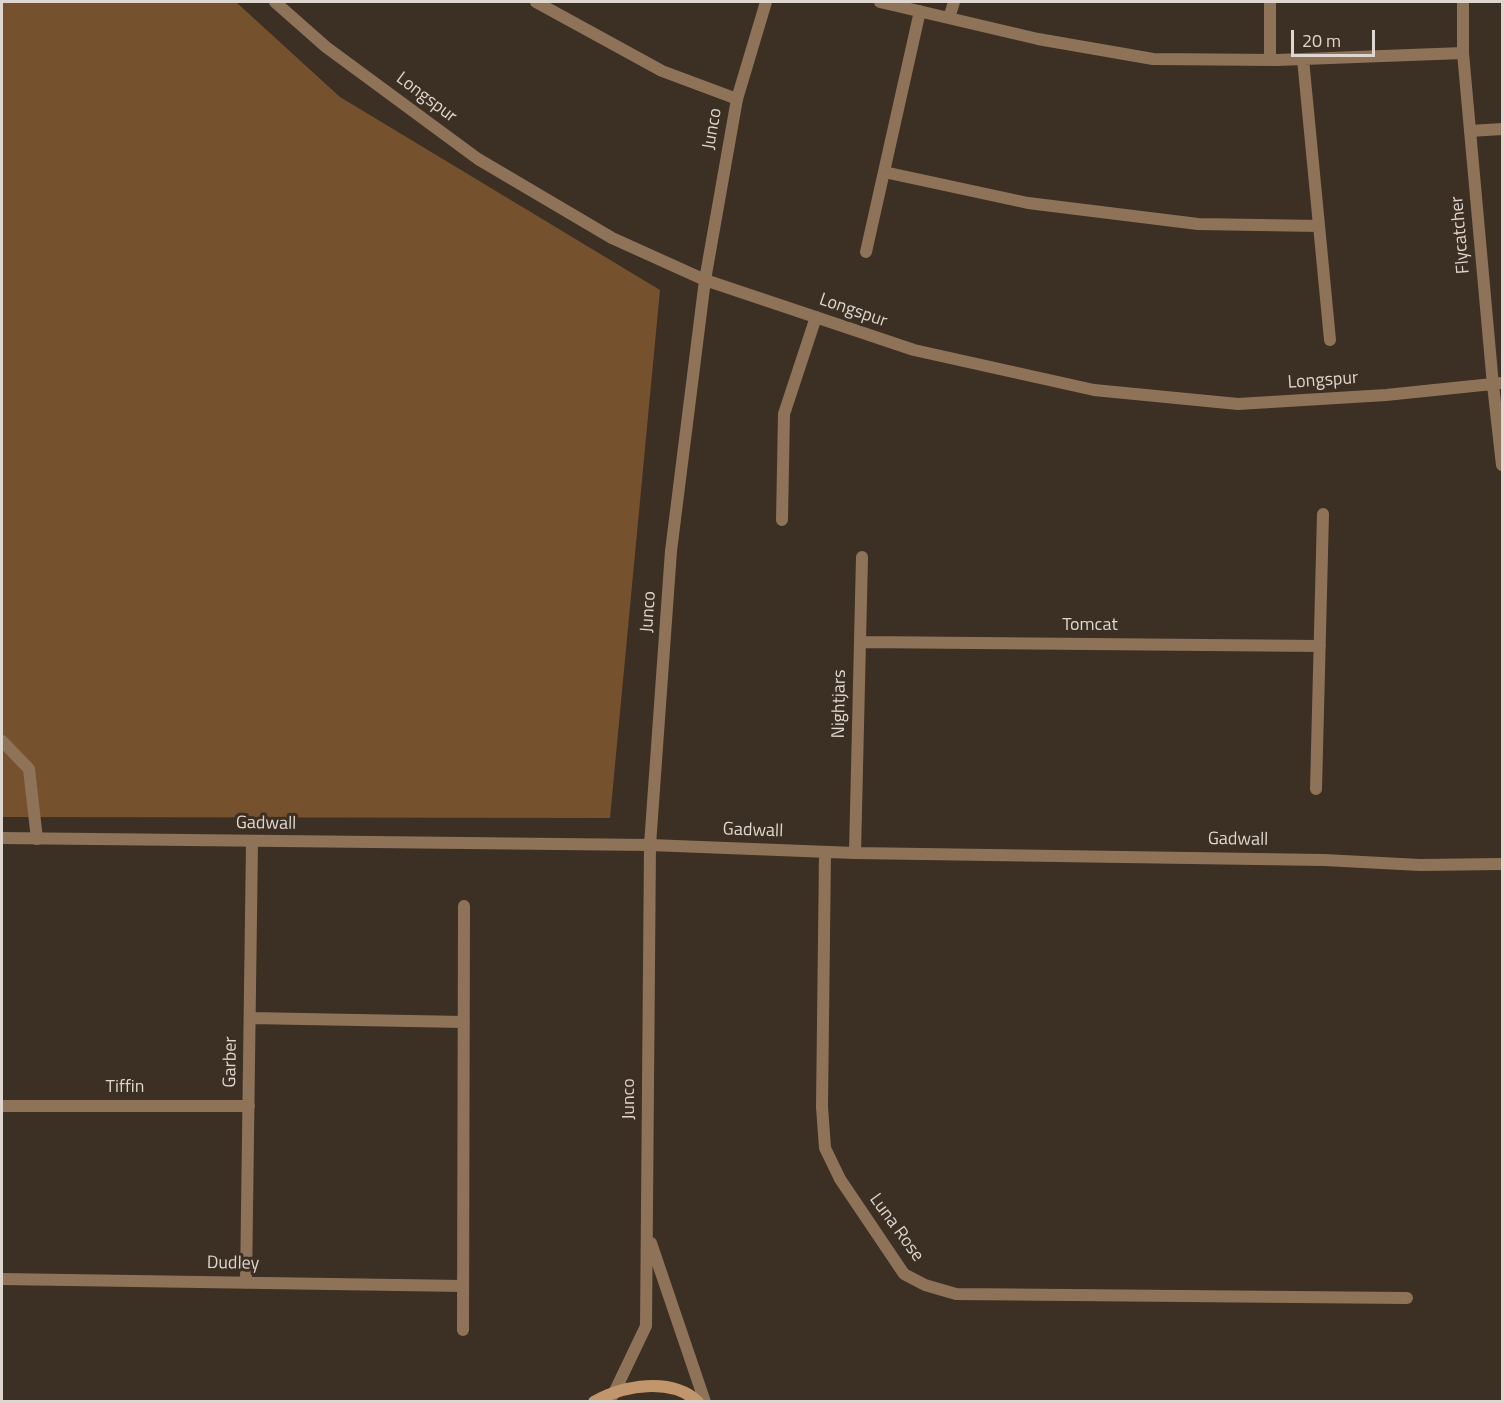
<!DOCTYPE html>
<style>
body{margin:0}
#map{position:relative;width:1504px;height:1403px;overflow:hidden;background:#3c2f23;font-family:"Titillium Web",sans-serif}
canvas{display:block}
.frame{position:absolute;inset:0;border:3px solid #dfd7cf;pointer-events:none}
.scale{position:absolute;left:1291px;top:30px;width:84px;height:27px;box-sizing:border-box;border:3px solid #dfd7cf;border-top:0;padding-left:8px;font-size:18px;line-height:21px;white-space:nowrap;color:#dfd7cf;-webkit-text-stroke:4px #3c2f23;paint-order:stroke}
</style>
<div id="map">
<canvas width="1504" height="1403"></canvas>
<div class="frame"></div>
<div class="scale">20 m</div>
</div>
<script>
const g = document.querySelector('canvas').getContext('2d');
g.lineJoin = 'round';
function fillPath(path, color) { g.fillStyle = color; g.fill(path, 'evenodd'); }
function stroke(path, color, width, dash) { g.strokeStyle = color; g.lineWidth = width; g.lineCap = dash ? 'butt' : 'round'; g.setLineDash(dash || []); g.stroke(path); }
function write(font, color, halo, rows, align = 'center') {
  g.font = font + ' "Titillium Web",sans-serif'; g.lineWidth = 6; g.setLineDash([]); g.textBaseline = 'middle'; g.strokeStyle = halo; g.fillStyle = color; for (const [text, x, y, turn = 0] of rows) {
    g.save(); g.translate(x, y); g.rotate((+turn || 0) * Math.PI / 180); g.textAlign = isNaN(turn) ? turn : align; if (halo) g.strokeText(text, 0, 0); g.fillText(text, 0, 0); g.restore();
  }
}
fillPath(new Path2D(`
 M2,2H236L340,97L660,290L610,818L2,817Z`), '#76512d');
stroke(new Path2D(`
 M536,2L662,71L737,99
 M880,2L1038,39L1153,59L1277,60L1463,53
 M1270,2V60
 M949,18L954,2
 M1303,59L1330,340
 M1470,131L1502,129
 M884,172L1028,203L1198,224L1319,226
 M866,252L920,11
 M782,520L784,414L816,317
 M860,642L1320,646
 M2,741L29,769L37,839
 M1316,789L1323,514
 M855,853L862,557
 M250,1018L464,1022
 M2,1106H249
 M2,1279L463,1286
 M246,1283L252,842
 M463,1330L464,906`), '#8e7359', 12);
stroke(new Path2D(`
 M275,2L326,47L478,159L612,238L705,280L914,350L1094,390L1238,404L1386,395L1502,383
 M1463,2V53L1493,385L1502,465
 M2,838L650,845L855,853L1324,860L1420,865L1502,864
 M825,852L822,1107L825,1148L840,1179L904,1274L925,1285L956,1294L1407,1298
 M651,1243L705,1402
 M613,1395L646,1326L650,845L671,551L705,280L737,99L766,2`), '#8e7359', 12);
stroke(new Path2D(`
 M594,1402C623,1385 672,1377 698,1402`), '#c2966d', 12);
write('18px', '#dfd7cf', '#3c2f23', [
 ["Longspur",426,98,37],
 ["Junco",713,129,-80],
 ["Flycatcher",1461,235,-95],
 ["Longspur",853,311,19],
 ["Longspur",1323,381,-4],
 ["Junco",649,612,-86],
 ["Tomcat",1090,626],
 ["Nightjars",840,704,-89],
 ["Gadwall",266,824,1],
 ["Gadwall",753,831,2],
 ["Gadwall",1238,840,1],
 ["Garber",231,1062,-89],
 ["Tiffin",125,1088],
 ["Junco",630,1099,-90],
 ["Luna Rose",896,1228,54],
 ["Dudley",233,1264,1]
]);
</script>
